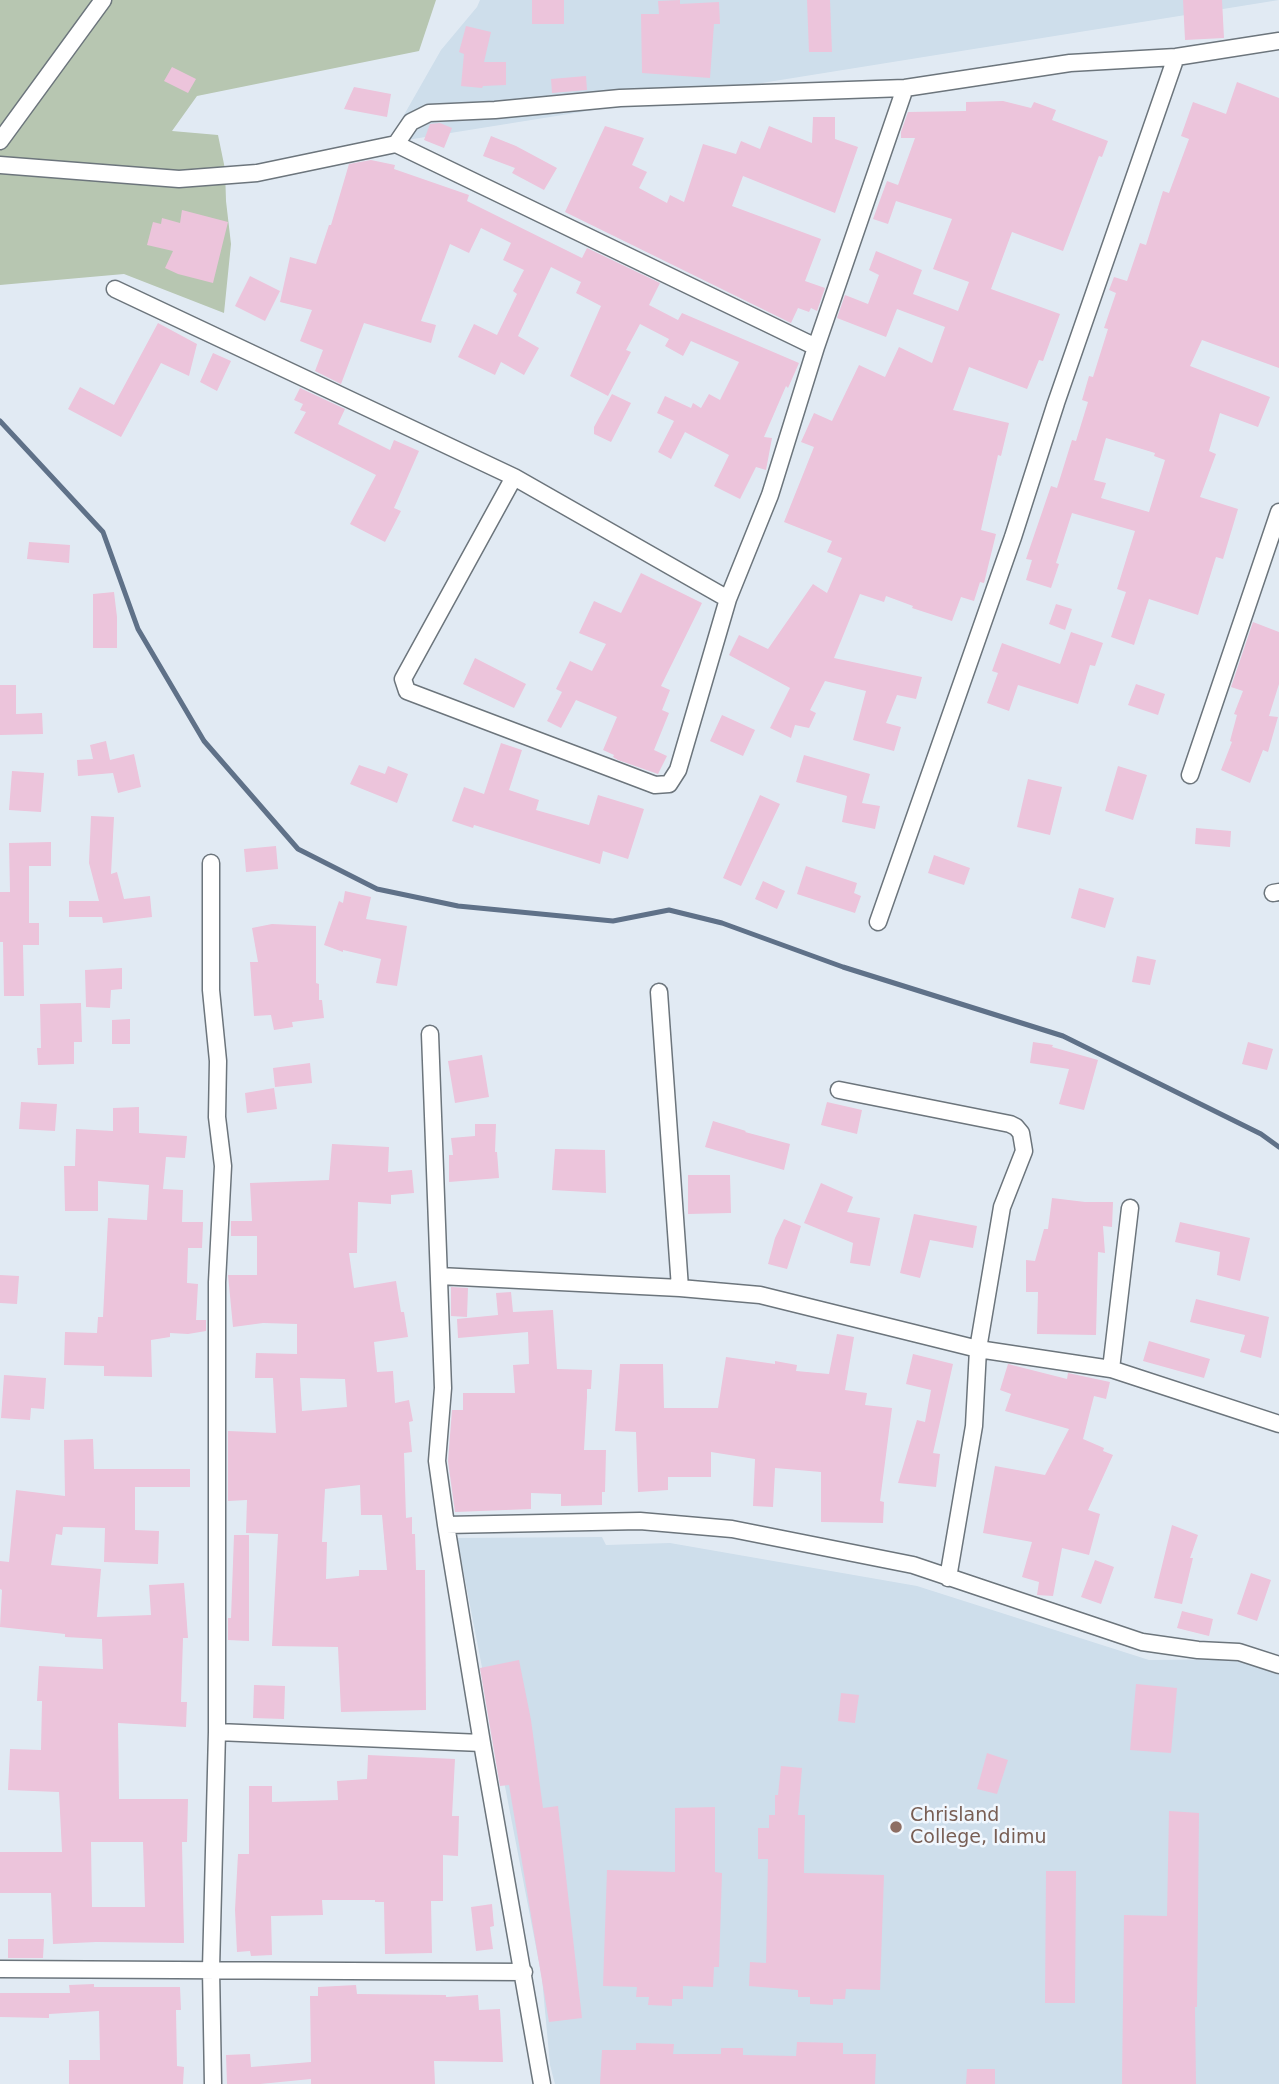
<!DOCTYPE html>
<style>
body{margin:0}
canvas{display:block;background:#e1eaf3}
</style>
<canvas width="1279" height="2084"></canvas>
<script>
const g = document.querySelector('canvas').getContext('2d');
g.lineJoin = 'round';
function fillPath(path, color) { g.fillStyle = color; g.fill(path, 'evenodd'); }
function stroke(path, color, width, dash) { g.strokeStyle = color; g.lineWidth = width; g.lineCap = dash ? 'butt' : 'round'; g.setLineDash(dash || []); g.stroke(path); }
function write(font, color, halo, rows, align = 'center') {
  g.font = font + ' "DejaVu Sans",sans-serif'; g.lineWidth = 5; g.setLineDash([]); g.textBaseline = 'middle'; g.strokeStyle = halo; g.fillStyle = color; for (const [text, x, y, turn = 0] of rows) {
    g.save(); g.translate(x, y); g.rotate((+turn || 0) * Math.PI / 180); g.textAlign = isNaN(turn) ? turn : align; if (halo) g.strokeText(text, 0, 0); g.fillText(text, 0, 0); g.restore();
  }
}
fillPath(new Path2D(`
 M480,0H1279L388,143L441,50L477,7Z
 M602,1537L606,1545L670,1543L917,1586L1149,1660L1250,1659L1279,1675V2084H555L550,2065L542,1978L457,1538Z`), '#cedeeb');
fillPath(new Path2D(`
 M0,0H436L419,51L197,96L172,131L218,135L225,169L226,201L231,244L224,313L124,274L0,285Z`), '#b7c6b1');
stroke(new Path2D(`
 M0,421L103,532L138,629L204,741L298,849L377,889L458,906L613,921L669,910L722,923L843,967L1063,1036L1261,1134L1279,1147`), '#5f7188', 5);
fillPath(new Path2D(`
 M532,0H564V24H532Z
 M680,0V4L719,2L720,24H714L710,78L642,73L641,14H659L658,1Z
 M807,0H830L832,52H809Z
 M1183,0H1222L1224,38L1185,40Z
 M466,26L491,32L484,62H506V85L483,86L482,88L461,86L464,54L459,52Z
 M172,67L196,79L188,93L164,81Z
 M586,76L587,90L552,93L551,79Z
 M1237,82L1279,98V368L1202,340L1190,366L1270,397L1258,427L1220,413L1209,451L1216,454L1200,497L1238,509L1223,559L1216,557L1198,615L1149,599L1134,645L1111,637L1126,592L1117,589L1135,531L1072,513L1056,563L1059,564L1051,588L1026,580L1032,560L1026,559L1051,486L1057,488L1072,440L1076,441L1088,402L1082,400L1089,376L1093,377L1108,329L1104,328L1116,293L1109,290L1114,277L1127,281L1140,243L1146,245L1163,191L1169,193L1189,139L1181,136L1193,102L1226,114ZM1106,438L1155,453L1154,456L1165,460L1149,512L1101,498L1106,483L1094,480Z
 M354,87L391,94L387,117L344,109Z
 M1003,101L1031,108L1034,102L1056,110L1052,120L1108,141L1102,157L1099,156L1063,251L1012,232L991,289L1060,314L1043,361L1039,360L1027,389L969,367L953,410L1009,423L1001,456L998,455L981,530L996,534L984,583L980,582L974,601L961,597L952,621L912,608L913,606L886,596L884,602L860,594L834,658L922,677L916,699L897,695L886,723L901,727L894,751L853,740L866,691L825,681L810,710L816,713L809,728L795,725L791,738L770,728L790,688L729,655L739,635L768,649L813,584L827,593L842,558L827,552L832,541L784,522L814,447L801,442L814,413L832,421L859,365L885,377L899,347L932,363L945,327L897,309L886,337L837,318L845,295L868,304L879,275L869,270L876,251L922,270L913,294L958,311L969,282L933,269L952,219L896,201L888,224L873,219L887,181L898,185L915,138H901V132L908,112L966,111V102Z
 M813,117H835V139L858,147L835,213L743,176L732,206L821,239L805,281L825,288L817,311L811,308L809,312L798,308L791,323L565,212L605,126L644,138L632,165L647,172L639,188L667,203L670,195L684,202L703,144L736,154L741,141L760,149L769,126L812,143Z
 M440,123L452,128L444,148L424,140L430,124Z
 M491,136L516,146L557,168L544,190L512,173L515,168L483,156Z
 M371,160L395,165L394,169L469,195L467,201L582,258L587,248L660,283L649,305L678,320L682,313L799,363L788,388L786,386L764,437L772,438L766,470L756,467L740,499L714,486L729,455L685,432L671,459L658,452L674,421L657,413L665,396L691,408L693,403L701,408L709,394L720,400L739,362L691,341L683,356L665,346L669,339L640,324L626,350L631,352L608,396L570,376L601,306L576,293L581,282L551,267L518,336L539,348L524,375L501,362L495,375L458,357L474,324L497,335L517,294L513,291L524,270L503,260L511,243L481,228L469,253L450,244L421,321L436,325L431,343L364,323L341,384L315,371L323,350L300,341L312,310L280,302L290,257L316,264L329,225H331L349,164Z
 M182,210L228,222L213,283L178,274L165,268L173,251L147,245L153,222L161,224L162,218L180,223Z
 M250,276L280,291L265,321L235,306Z
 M158,323L197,344L189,376L161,363L121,437L68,409L80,387L114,405Z
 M213,353L231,361L217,391L200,382Z
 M300,388L345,409L338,424L390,450L394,440L419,451L394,508L401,511L385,542L350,524L376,475L294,433L306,412L300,410L303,404L294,400Z
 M612,394L631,403L611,442L594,434V427Z
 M29,542L70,545L69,563L27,559Z
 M641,573L702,603L661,686L670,690L662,710L669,713L654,750L667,756L658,774L618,760L613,757L614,755L603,750L617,717L576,700L561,728L547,721L562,692L556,689L570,661L592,671L606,644L579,633L594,601L621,613Z
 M114,592L117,617V648H93V594Z
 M1056,604L1072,609L1065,630L1049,624Z
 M1253,622L1279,632V684L1269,716L1278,717L1268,752L1263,750L1250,783L1221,770L1232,742L1230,741L1237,715L1234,714L1243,691L1231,687Z
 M1071,632L1103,643L1095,666L1090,665L1078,704L1018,685L1009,711L987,703L998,673L992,671L1002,643L1060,664Z
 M475,658L526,684L514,708L463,684Z
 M1136,684L1165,694L1158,715L1128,705Z
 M0,685H16V714L42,713L43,734L0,735Z
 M722,715L755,730L743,756L710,741Z
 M106,741L110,760L134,754L141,787L118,793L113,773L78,776L77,760L93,759L90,745Z
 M501,743L522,750L509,790L539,800L536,810L589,825L598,795L644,809L628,859L603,851L600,864L474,825L473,828L452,821L464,787L484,794Z
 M804,755L870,774L862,803L880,806L875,829L842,822L847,796L796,782Z
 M359,765L385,774L388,766L408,774L397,803L350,784Z
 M1118,766L1147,775L1133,820L1105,811Z
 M12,771L44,773L41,812L9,810Z
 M1028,779L1062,787L1050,835L1017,827Z
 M760,795L780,804L741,886L723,878Z
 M91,816L114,817L111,874L117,872L124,899L150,896L152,917L103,923L102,917H69V901H99L89,863Z
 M1196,828L1231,831L1230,847L1195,844Z
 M51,842V866H29V923H39V945H23L24,996H4L3,942H0V892H10L9,843Z
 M276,846L278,869L246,872L244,849Z
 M934,855L970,868L964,885L928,873Z
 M806,866L857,883L854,893L861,896L855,913L797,894Z
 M763,881L785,891L777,909L755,899Z
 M1079,888L1114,898L1105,928L1071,918Z
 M345,891L371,897L366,919L407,926L397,986L376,983L381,959L343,950V952L324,945L339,901L343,903Z
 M272,924L316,926V983L319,984V1000H322L324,1018L292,1022L293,1027L274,1030L271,1015L254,1016L250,962H258L252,928Z
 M1137,956L1156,960L1150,985L1132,982Z
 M122,968V989L111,990L110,1008L86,1007L85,970Z
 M81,1003L82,1042H74V1064L38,1065L37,1048H41L40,1004Z
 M130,1019V1044H112V1020Z
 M1033,1042L1053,1045L1052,1047L1098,1060L1084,1110L1059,1104L1069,1069L1030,1063Z
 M1248,1042L1273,1049L1267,1070L1242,1064Z
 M482,1055L489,1097L455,1103L448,1061Z
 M310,1063L312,1083L275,1087L273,1068Z
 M274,1088L277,1109L247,1113L245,1093Z
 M21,1102L57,1104L55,1131L19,1129Z
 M827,1102L862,1110L857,1134L821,1125Z
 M139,1107V1133L187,1136L185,1158L166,1157L163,1189L183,1190L182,1222H203L202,1248H188L187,1283L198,1284L196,1320H206V1331L188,1334L170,1333V1337L151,1340L152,1377L104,1376V1366L64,1365L65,1332L97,1333L98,1317H103L108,1218L147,1220L149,1185L98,1181V1211H65L64,1166H75L76,1129L113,1131V1108Z
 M713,1121L746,1131L745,1132L790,1144L784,1170L705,1147Z
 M475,1124H496L495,1152H497L499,1178L449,1182V1155H453L451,1138L475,1136Z
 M332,1144L389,1147L388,1172L412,1170L414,1193L391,1195V1204L358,1202L357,1253H349L354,1288L396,1281L401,1312H404L408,1337L374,1342L377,1372L393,1371L395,1403L409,1400L413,1421L409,1422L412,1452L404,1453L406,1518L412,1517V1534H415L416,1570H425L426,1710L341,1712L338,1647L272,1646L278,1534L246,1533L247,1500L228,1501V1431L276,1433L273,1378H255L256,1353L297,1354V1324L263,1323L233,1327L228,1275H257V1236H231V1221H252L250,1183L329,1180ZM300,1378L345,1379L347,1407L302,1411ZM360,1485L361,1515H382L387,1570H359V1576L326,1579L327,1542H322L325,1489Z
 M555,1149L605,1150L606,1193L552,1190Z
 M688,1175H730L731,1213L688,1214Z
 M821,1183L853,1197L847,1212L880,1218L870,1266L850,1263L853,1243L804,1223Z
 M1052,1198L1085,1202H1113L1112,1227L1103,1226L1105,1253L1098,1252L1096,1335L1037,1334L1038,1292H1026V1260L1035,1261L1044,1229H1048Z
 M914,1214L977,1226L973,1248L930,1240L920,1278L900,1273Z
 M784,1219L801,1226L787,1269L768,1264L775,1238Z
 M1180,1222L1250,1238L1240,1281L1217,1275L1220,1252L1175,1242Z
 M0,1275L19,1276L17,1304L0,1303Z
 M451,1287L468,1288L467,1317L451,1316Z
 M511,1292L513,1312L553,1310L557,1369L592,1370L591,1389H587V1397L584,1450H606L605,1492H602V1505L561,1506V1494L531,1493V1509L455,1512L448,1461L452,1410H463V1393H515L513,1365L529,1364L528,1332L458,1338L457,1319L498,1315L496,1293Z
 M1196,1299L1269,1317L1261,1358L1240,1352L1245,1335L1190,1322Z
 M837,1334L854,1337L845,1390L867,1393L865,1405L892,1408L880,1501L884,1502L883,1523L821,1522V1472L775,1468L773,1507L753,1506L755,1459L711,1452V1477H668V1490L638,1492L636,1432L615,1431L620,1364H663L664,1408H718L726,1357L775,1364V1361L797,1365L796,1371L829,1374Z
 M1149,1341L1210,1359L1204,1378L1143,1361Z
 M913,1354L953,1364L933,1453L940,1454L936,1487L898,1483L917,1420L925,1422L931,1390L906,1384Z
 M1008,1364L1067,1379L1068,1373L1110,1382L1106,1399L1094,1396L1083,1439L1104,1448L1103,1451L1113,1455L1088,1510L1100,1514L1089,1555L1062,1548L1053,1596L1037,1595L1039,1582L1022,1577L1032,1542L983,1533L995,1466L1045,1475L1069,1429L1005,1411L1011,1394L1000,1390Z
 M4,1375L46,1378L44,1409L31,1408L30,1420L1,1418Z
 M93,1439L94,1469H190V1487H135V1530L159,1531L158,1564L104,1562L105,1528L63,1527L62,1535L56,1534L51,1565L101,1569L97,1617L151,1615L149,1585L184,1583L188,1638H183L181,1702H187L186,1727L118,1723L119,1799H188L187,1842H182L184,1943L96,1942L53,1944L51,1893H0V1852H62L59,1792L8,1790L10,1749L41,1750L42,1701H37L39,1666L103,1669L102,1639L65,1637V1634L0,1627L2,1590L0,1589V1561L9,1562L16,1490L65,1496L64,1440ZM91,1842H143L145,1907H92Z
 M1172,1525L1198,1535L1190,1558H1193L1182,1604L1154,1598Z
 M234,1535H249V1641L228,1640V1618H231Z
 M1095,1560L1114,1567L1101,1604L1081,1597Z
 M1251,1573L1271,1580L1257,1621L1237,1614Z
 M1182,1611L1213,1619L1209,1636L1177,1628Z
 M519,1660L531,1720L543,1808L558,1806L582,2018L549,2022L509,1785L500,1786L480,1668Z
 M1136,1684L1177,1688L1171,1753L1130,1750Z
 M254,1685L285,1686L284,1719L253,1718Z
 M841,1693L859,1695L855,1723L838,1721Z
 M987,1753L1008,1760L997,1794L977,1789Z
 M368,1755L455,1759L452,1816H459L458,1856L443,1855V1901H431L432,1953L385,1954L384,1902H375V1900H322L323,1915L271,1916L272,1955L251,1956L250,1951L237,1952L235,1910L238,1854H249V1786H272V1802L338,1800L337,1781L367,1779Z
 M781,1766L802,1768L798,1815H805L804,1873L884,1875L880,1990L846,1989L845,1999H833V2005L810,2004V1997H798V1990L749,1986L750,1962L766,1963L768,1859H758V1828H769V1815H775V1795H778Z
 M715,1807V1872L722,1873L719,1967H714L713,1987L683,1986V1999H672V2006L648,2005L649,1997H636L637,1987L603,1986L607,1870L675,1872V1808Z
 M1169,1811L1199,1813L1197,2007H1195L1196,2084H1122L1124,1915L1167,1916Z
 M1046,1871H1076L1075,2003H1045Z
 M492,1904L494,1926L490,1927L493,1949L476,1951L471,1907Z
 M8,1939H44L43,1958H8Z
 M94,1984V1987H180L181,2010H176L177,2066L184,2067L183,2084H69V2060H100L99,2011L49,2014V2018L0,2017V1993H70L69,1985Z
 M356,1985L357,1994L446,1995V1997L478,1995L479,2010L500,2009L503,2062L434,2061L435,2084H311V2079L260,2084H227L226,2055L250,2054L251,2067L311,2062L310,1996H318V1987Z
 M797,2042L843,2043V2054H876L875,2084H600L602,2050H636V2043L674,2044L673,2054H721V2048H743V2055L796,2056Z
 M967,2069H995V2084H966Z`), '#ecc4db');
const street = new Path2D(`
 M0,141L103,0
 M396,144L411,122L429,113L495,110L620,98L905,88L1070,63L1176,57L1279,41
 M0,165L179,179L257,173L396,144L816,347
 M115,289L514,477L728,599
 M514,477L403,679L407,691L655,785L669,784L678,770L728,599L770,495L816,347L905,88
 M1190,775L1279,512
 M211,863V990L218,1061L217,1117L223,1166L217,1282V1732L211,1969L213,2084
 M1273,893L1279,892
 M878,922L1013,537L1056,403L1176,57
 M659,992L680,1288
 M430,1034L443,1388L437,1461L446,1525L482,1743L542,2084
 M839,1090L1010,1124L1016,1127L1021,1133L1024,1151L1002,1207L978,1349L974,1426L948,1578
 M439,1276L680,1288L760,1295L978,1349L1111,1369L1279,1424
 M1111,1369L1130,1208
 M446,1525L640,1521L732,1529L913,1565L1142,1642L1198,1650L1239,1652L1279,1665
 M217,1732L482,1743
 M0,1969L524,1972`);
stroke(street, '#6c757c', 19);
stroke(street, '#fff', 16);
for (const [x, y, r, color] of [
 [896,1827,7,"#8d6e63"]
]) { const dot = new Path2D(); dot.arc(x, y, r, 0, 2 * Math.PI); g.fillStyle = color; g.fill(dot); stroke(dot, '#f0f7fe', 2.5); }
write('19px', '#785e54', '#f0f7fe', [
 ["Chrisland",910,1816],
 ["College, Idimu",910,1838]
], 'left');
</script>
